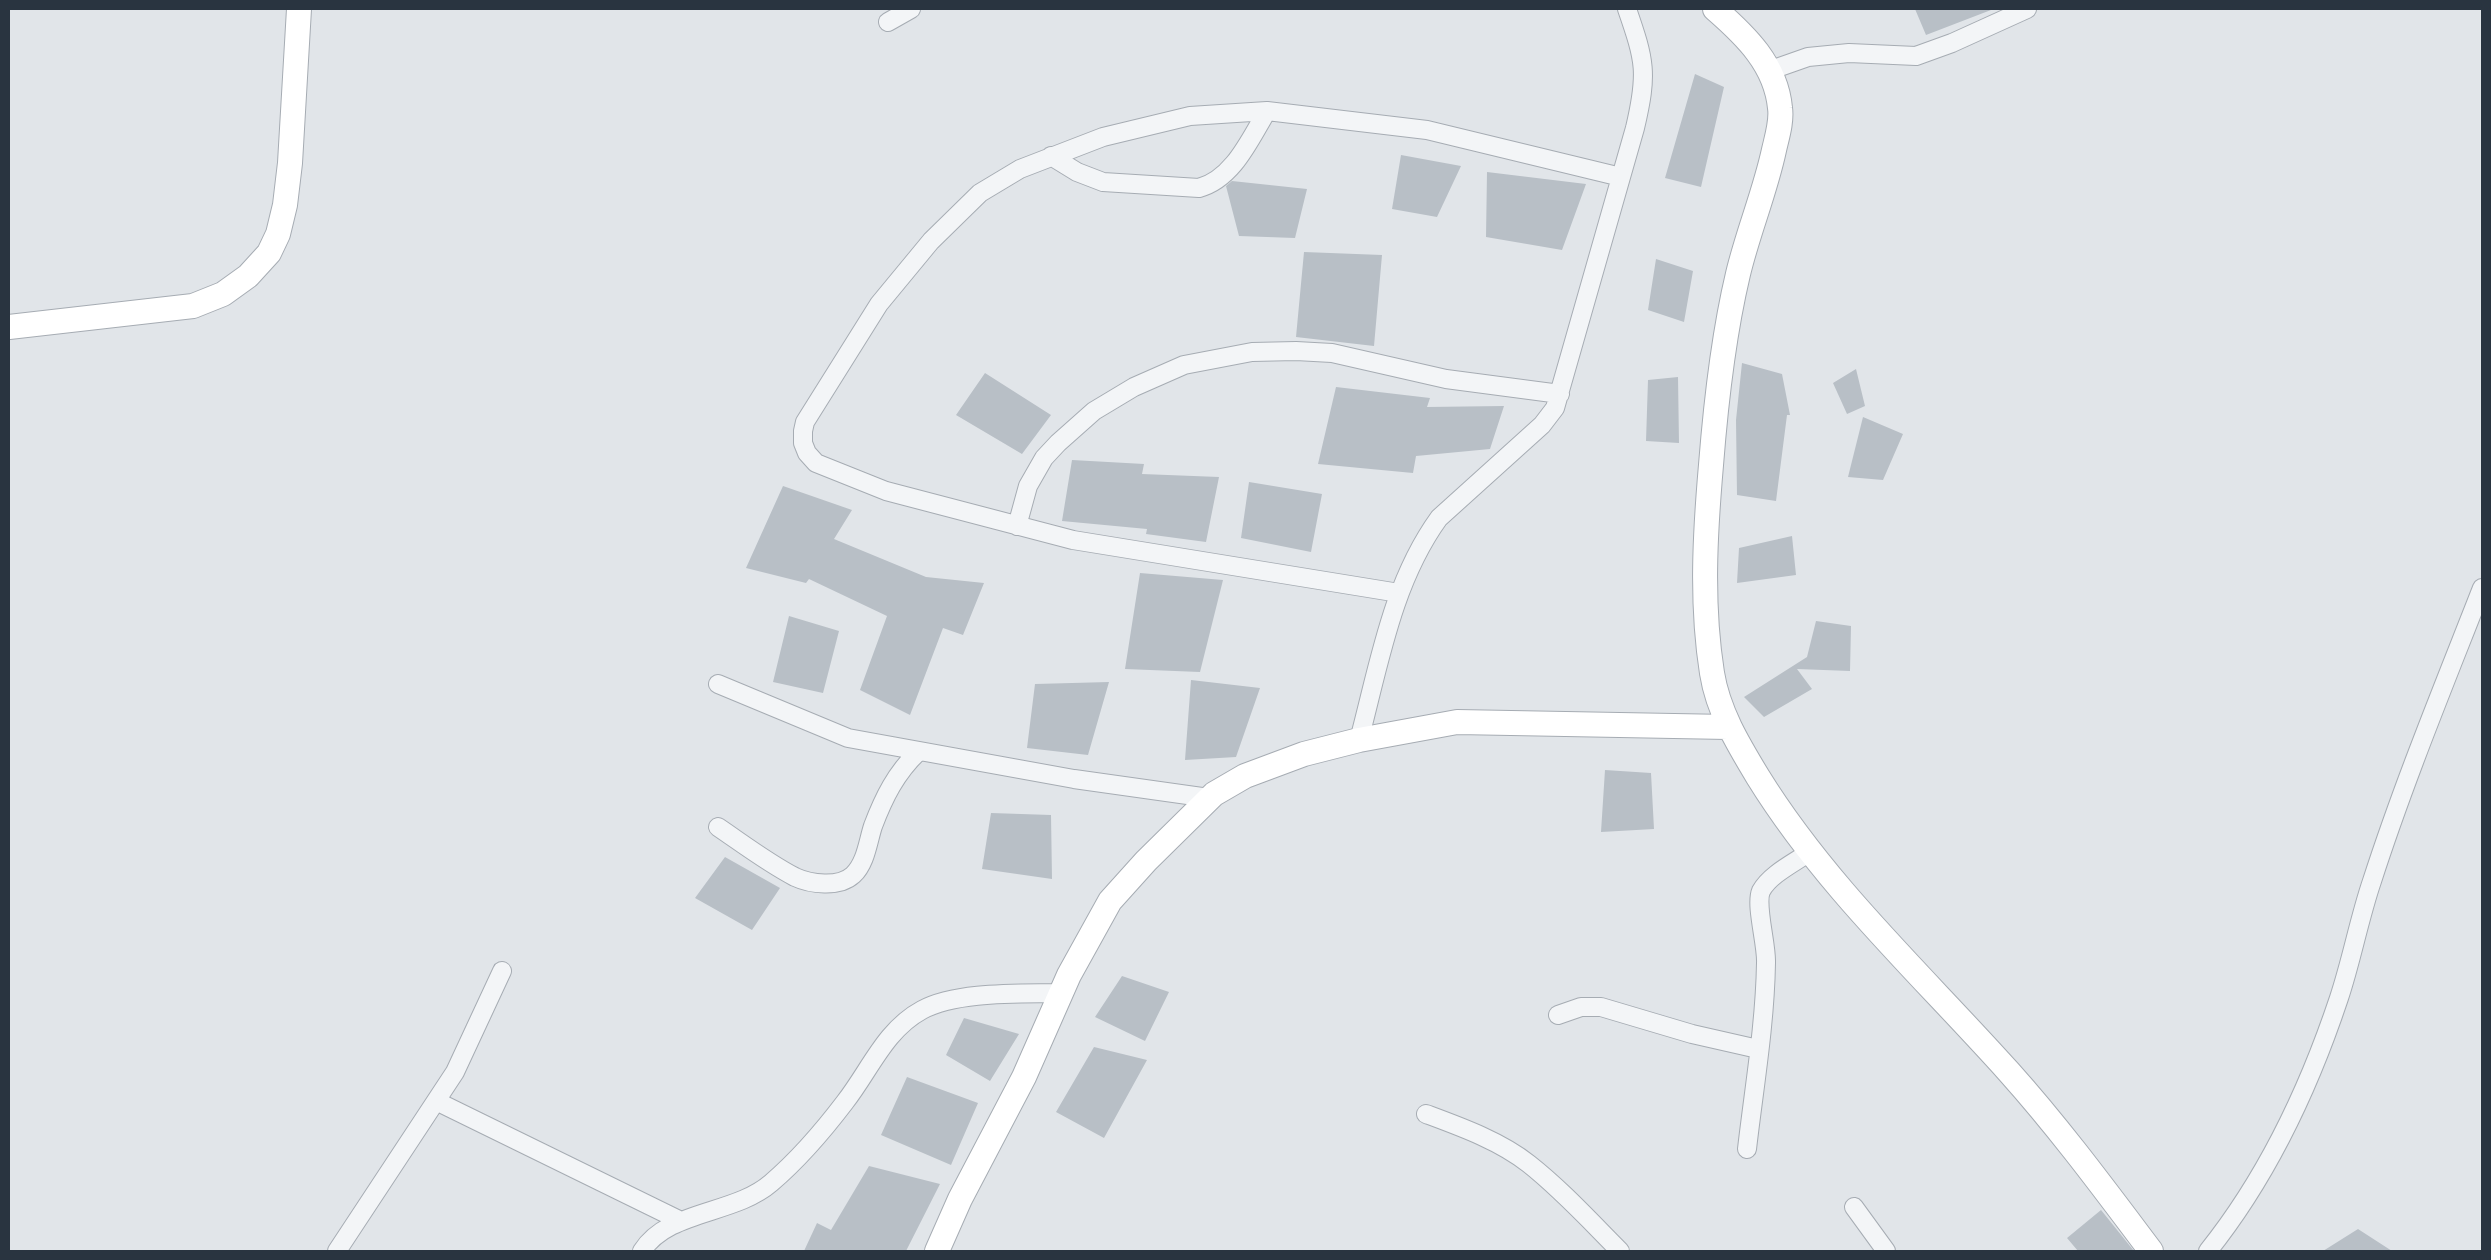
<!DOCTYPE html>
<style>
body{margin:0}
#map{position:relative;width:2491px;height:1260px;overflow:hidden;background:#e1e5e9;font-family:Commissioner,sans-serif}
canvas{display:block}
.frame{position:absolute;inset:0;border:10px solid #293440;pointer-events:none}
</style>
<div id="map">
<canvas width="2491" height="1260"></canvas>
<div class="frame"></div>
</div>
<script>
const g = document.querySelector('canvas').getContext('2d');
g.lineJoin = 'round';
function fillPath(path, color) { g.fillStyle = color; g.fill(path, 'evenodd'); }
function stroke(path, color, width, dash) { g.strokeStyle = color; g.lineWidth = width; g.lineCap = dash ? 'butt' : 'round'; g.setLineDash(dash || []); g.stroke(path); }
fillPath(new Path2D(`
 M1915,9H1991V10L1926,35Z
 M1695,74L1724,87L1701,187L1665,178Z
 M1401,155L1461,166L1437,217L1392,209Z
 M1487,172L1586,184L1562,250L1486,237Z
 M1232,181L1307,189L1295,238L1239,236L1226,186Z
 M1304,252L1382,255L1374,346L1296,337Z
 M1656,259L1693,271L1684,322L1648,310Z
 M1742,363L1782,374L1790,415H1787L1776,501L1737,495L1736,420Z
 M1856,369L1865,406L1847,414L1833,383Z
 M985,373L1051,415L1022,454L956,415Z
 M1678,377L1679,443L1646,441L1648,380Z
 M1336,387L1430,398L1427,407L1504,406L1490,449L1416,456L1413,473L1318,464Z
 M1863,417L1903,434L1883,480L1848,477Z
 M1072,460L1144,464L1142,474L1219,477L1206,542L1146,534L1147,529L1062,521Z
 M1249,482L1322,494L1311,552L1241,538Z
 M783,486L852,510L834,539L926,577L984,583L963,635L943,628L910,715L860,690L887,616L809,579L806,583L746,568Z
 M1792,536L1796,575L1737,583L1739,548Z
 M1140,573L1223,580L1200,672L1125,669Z
 M789,616L839,631L823,693L773,682Z
 M1816,621L1851,626L1850,671L1797,669L1812,689L1764,717L1744,697L1807,657Z
 M1191,680L1260,688L1236,757L1185,760Z
 M1109,682L1088,755L1027,748L1035,684Z
 M1605,770L1651,773L1654,829L1601,832Z
 M991,813L1051,815L1052,879L982,869Z
 M725,857L780,888L752,930L695,898Z
 M1122,976L1169,992L1145,1041L1095,1017Z
 M964,1018L1019,1034L990,1081L946,1055Z
 M1094,1047L1147,1060L1104,1138L1056,1112Z
 M907,1077L978,1103L951,1165L881,1135Z
 M869,1166L940,1184L906,1251H804L817,1223L831,1230Z
 M2101,1210L2134,1251H2078L2067,1238Z
 M2358,1229L2392,1251H2323Z`), '#b8bfc6');
const street = new Path2D(`
 M888,22L911,9
 M1771,70L1808,57L1849,53L1916,56L1952,43L2027,9
 M1051,156L1077,172L1103,182L1199,188C1233,179 1250,139 1267,111
 M1017,526L1028,486L1044,458L1058,443L1094,411L1134,387L1184,365L1252,352L1296,351L1332,353L1446,379L1560,394
 M1399,593L1073,540L886,491L816,463L807,453L803,443V431L805,422L879,304L931,241L980,193L1020,169L1103,137L1190,116L1267,111L1427,130L1621,177
 M718,684L848,738L1074,779L1209,798
 M1359,740C1379,665 1392,583 1439,518L1542,425L1555,408L1635,128C1648,73 1645,61 1627,9
 M718,827C743,844 768,863 795,877C810,884 839,888 853,875C866,863 868,841 873,826C884,797 896,773 918,752
 M1558,1015L1581,1007H1601L1692,1034L1758,1049
 M436,1101L681,1221
 M1426,1114C1461,1127 1500,1141 1529,1164C1562,1190 1591,1222 1620,1251
 M1747,1149C1754,1088 1765,1025 1766,963C1767,945 1755,905 1761,891C1770,874 1796,862 1811,851
 M1854,1207L1886,1251
 M337,1251L455,1072L502,971
 M642,1251C668,1210 734,1215 771,1183C799,1159 823,1131 845,1102C870,1070 885,1030 922,1010C957,991 1021,994 1061,993
 M2208,1251C2268,1176 2309,1088 2339,998C2352,959 2359,919 2372,881C2404,782 2444,685 2482,588`);
const secondary = new Path2D(`
 M1715,9C1746,36 1776,65 1780,108C1782,121 1777,137 1774,150C1765,192 1748,232 1738,274C1723,337 1716,401 1711,465C1705,534 1701,604 1712,673C1718,711 1738,744 1758,777C1826,887 1923,976 2009,1072C2060,1129 2105,1190 2151,1251
 M9,327L193,306L223,294L248,276L269,253L278,234L285,205L290,163L299,9
 M937,1251L960,1199L1024,1077L1069,975L1110,901L1146,861L1214,794L1245,776L1304,754L1359,740L1457,722L1728,727`);
stroke(street, '#a6acb3', 20);
stroke(secondary, '#a6acb3', 26);
stroke(street, '#f3f5f7', 18);
stroke(secondary, '#fff', 24);
</script>
